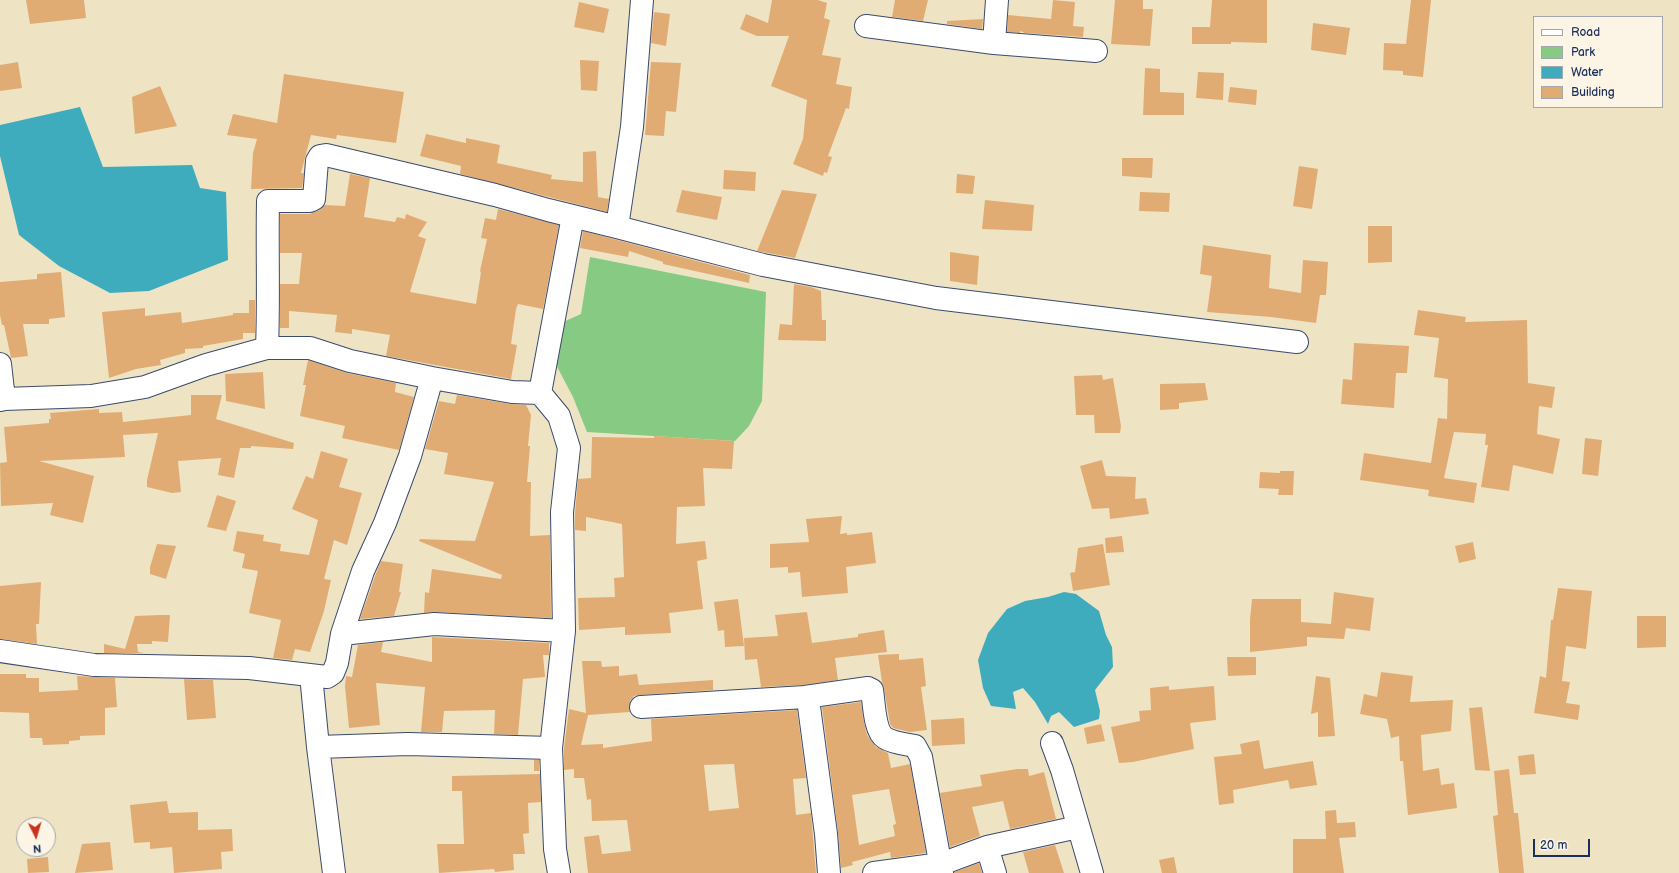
<!DOCTYPE html>
<style>
body{margin:0}
#map{position:relative;width:1679px;height:873px;overflow:hidden;background:#eee4c4;font-family:"Balsamiq Sans",sans-serif}
canvas{display:block}
.legend{position:absolute;left:1533px;top:16px;width:130px;height:92px;box-sizing:border-box;background:#fcf5e5;border:1px solid #a2a6af;margin:0;padding:5px 7px;list-style:none;font-size:12px;color:#1b2f5e}
.legend li{display:flex;align-items:center;gap:8px;height:20px}
.legend b{width:20px;border:1px solid #a2a6af}
.north{position:absolute;left:16px;top:817px;width:40px;height:40px;box-sizing:border-box;background:#fcf5e5;border:1px solid #a2a6af;border-radius:50%;rotate:175deg;font-size:11px;font-weight:700;line-height:16px;text-align:center;color:#1b2f5e}
.north::after{content:'';display:block;margin:auto;width:14px;height:18px;background:#c8321e;clip-path:polygon(50% 0,100% 100%,50% 72%,0 100%)}
.scale{position:absolute;left:1533px;top:839px;width:57px;height:18px;box-sizing:border-box;border:2px solid #1b2f5e;border-top:0;padding-left:5px;font-size:12px;line-height:14px;white-space:nowrap;color:#1b2f5e;-webkit-text-stroke:3px #fcf5e5;paint-order:stroke}
</style>
<div id="map">
<canvas width="1679" height="873"></canvas>
<ul class="legend">
<li><b style="height:5px;background:#fff"></b>Road</li>
<li><b style="height:11px;background:#87ca83"></b>Park</li>
<li><b style="height:11px;background:#3facbe"></b>Water</li>
<li><b style="height:11px;background:#e1ac74"></b>Building</li>
</ul>
<div class="north">N</div>
<div class="scale">20 m</div>
</div>
<script>
const g = document.querySelector('canvas').getContext('2d');
g.lineJoin = 'round';
function fillPath(path, color) { g.fillStyle = color; g.fill(path, 'evenodd'); }
function stroke(path, color, width, dash) { g.strokeStyle = color; g.lineWidth = width; g.lineCap = dash ? 'butt' : 'round'; g.setLineDash(dash || []); g.stroke(path); }
fillPath(new Path2D(`
 M590,257L766,292L762,401L749,426L735,441L587,432L573,397L552,357L561,323L581,314Z`), '#87ca83');
fillPath(new Path2D(`
 M80,107L103,167L192,165L200,188L226,192L228,260L149,291L110,293L59,266L19,235L0,156V125Z
 M1064,592L1076,594L1099,611L1106,635L1112,647L1113,667L1095,690L1100,711L1099,719L1074,727L1059,712L1051,716L1048,724L1035,702L1023,688L1013,692L1016,709L991,706L983,688L978,660L988,633L1007,609L1025,601L1048,597Z`), '#3facbe');
fillPath(new Path2D(`
 M26,0H84L86,18L30,24Z
 M772,0H818L827,3L824,18L830,20L822,55L841,58L836,84L852,87L849,109L846,108L828,156L832,157L827,173L824,172L823,176L793,164L803,139L807,100L771,86L789,36H757L740,29L746,14L768,23Z
 M895,0H928L923,21L892,17Z
 M1053,0L1075,2L1073,26L1084,27L1083,37L1025,33L1020,31V33L1007,32L1008,15L1051,19Z
 M1115,0H1143V9H1153L1150,46L1111,44Z
 M1212,0H1267V43L1231,42V44H1192V27H1210Z
 M1411,0H1431L1423,77L1403,75V71L1383,70L1384,43L1406,44Z
 M579,2L609,9L604,33L574,27Z
 M654,12L670,14L666,46L651,43Z
 M983,19L982,29L947,24V21Z
 M1313,23L1350,28L1346,55L1311,50Z
 M580,60L599,61L597,91L581,90Z
 M18,62L22,88L0,91V65Z
 M651,62L681,63L676,112L666,111L664,136L645,135Z
 M1145,68L1160,69V92L1184,93V115H1143Z
 M1198,72L1224,73L1223,100L1196,98Z
 M284,74L404,92L396,143L337,135L336,139L311,135L301,173H304L302,188L251,189L253,153L257,139L227,135L233,114L277,123Z
 M160,86L177,126L135,134L132,97Z
 M1230,87L1257,90L1256,105L1228,102Z
 M426,134L466,143V138L500,145L497,163L552,175L551,179L583,182V152L596,151L598,197L609,199L607,212L460,174L461,166L420,156Z
 M1122,158H1153L1152,178L1122,176Z
 M1299,166L1318,169L1312,209L1293,206Z
 M724,170L756,172L755,191L723,189Z
 M350,174L370,178L364,217L395,222L397,217L405,219L406,214L427,222L418,236L426,239L410,292L476,304L481,272L480,271L487,239L481,238L485,218L496,220L498,209L559,225L543,309L518,304L516,309L511,344L517,345L511,379L386,356L390,335L352,329V334L335,332L337,315L289,311V328H280V284H299L302,253H280V214H310L320,210L325,205L345,206Z
 M957,174L975,176L973,194L956,193Z
 M682,190L722,197L717,220L676,212Z
 M782,190L817,194L795,258L757,251Z
 M1140,192L1170,193L1169,212L1139,211Z
 M985,200L1034,205L1032,231L982,229Z
 M1368,226H1392V262L1368,263Z
 M583,231L750,275L749,283L663,264V262L629,251L628,257L580,248Z
 M1203,245L1271,255L1269,288L1301,293L1303,260L1328,262L1326,295H1320L1316,323L1271,317L1207,312L1212,276L1200,274Z
 M950,252L979,256L977,285L950,281Z
 M61,272L65,317L49,319V324H23L28,356L11,358L4,325H2L0,315V282L37,279V274Z
 M794,284L811,287L821,291L822,320H826V341L778,340L780,324L792,325Z
 M249,300H255V333H243V339L203,346V348L185,349V353L160,360L161,365L136,369L109,378L102,312L145,308V316L181,312L182,323L233,315V313H249Z
 M1418,310L1466,317L1465,322L1527,320L1528,383L1555,387L1552,408L1539,406L1537,434L1560,439L1553,474L1513,465L1509,491L1481,487L1488,445H1485L1486,434L1454,432L1444,478L1477,483L1474,503L1428,496L1429,490L1360,480L1364,453L1431,463L1438,418L1447,419L1448,379L1434,377L1439,338L1414,335Z
 M1354,343L1409,346L1407,373H1396L1394,408L1341,404L1343,379L1352,380Z
 M308,360L347,373L396,383L395,392L414,397L399,450L342,438L345,426L300,416L306,385H303Z
 M263,372L265,409L226,401L225,374Z
 M1102,375L1103,380L1113,378L1121,426L1120,433H1095L1094,415H1076L1074,376Z
 M1205,383L1208,400L1179,403V409L1160,410V384Z
 M191,395H222L216,419L294,443L293,449L251,446V448H240L234,478L218,475L221,458L178,461L181,492L172,493L147,487V480L158,433L123,435L125,457L39,461L94,476L83,523L50,515L53,503L1,506L0,463L7,462L4,427L49,423V419H51L50,413L99,409V413L122,412L123,422L191,415Z
 M457,395L510,404L526,405L531,415L528,446H530L527,482H531L530,536L550,535L551,618L435,612L424,613L425,592L429,593L432,569L501,579L502,575L419,541L420,539L475,541L494,482L444,474L448,453L425,449L439,401L455,404Z
 M654,436L734,441L732,469L703,468L705,506L677,507L676,544L705,541L707,559L697,561L703,609L669,613L671,633L625,635V627L579,630L578,598L615,597L614,578L624,577L622,524L586,517V531L575,530V513L578,479L591,478L592,437L654,438Z
 M1585,438L1602,440L1598,476L1582,474Z
 M321,451L348,459L339,487L362,493L347,545L334,540L324,579L331,580L324,611L310,652L295,649L292,660L273,658L281,620L249,613L258,571L242,568L245,554L233,551L237,531L264,535L263,541L281,544L280,551L309,555L318,520L292,509L306,476L313,479Z
 M1102,460L1106,476L1136,477L1135,499L1146,498L1149,514L1110,519L1109,508L1092,509L1080,466Z
 M1280,471H1294L1293,495H1278L1279,489L1259,488L1260,472L1280,473Z
 M217,495L236,501L226,531L207,527Z
 M842,516L840,534L847,533V535L872,532L876,563L846,567L848,593L802,597L800,572L788,573V567L770,568V544L809,542L806,519Z
 M1122,536L1124,552L1106,553L1105,538Z
 M1473,542L1476,559L1459,563L1455,546Z
 M157,544L176,546L166,579L150,574V567Z
 M1103,544L1110,585L1073,591L1070,573L1075,572L1078,548Z
 M381,561L403,564L399,592H401L394,616L360,619L375,576Z
 M41,582L39,624H36L37,644L0,639V586Z
 M1558,588L1592,591L1586,649L1566,646L1562,681L1570,682L1566,703L1580,705L1578,720L1534,713L1540,676L1546,678L1551,620H1553Z
 M1334,592L1374,598L1370,631L1346,628L1344,639L1307,637V646L1250,652V619L1252,599H1301V622L1331,624Z
 M738,599L744,646L725,647L724,630L718,631L714,602Z
 M807,612L812,643L858,637V634L884,630L887,652L835,658L838,680L804,685L761,687L757,659L745,660L744,638L778,636L775,615Z
 M160,615H170L168,642L152,641V644H137L138,652L144,653H104V644L125,649L135,616Z
 M1637,616H1666V647L1637,648Z
 M432,637L549,643V655H543L545,677L523,679L518,735L494,734L495,710L444,711L442,732H421L425,687L376,683L380,725L349,728L345,686L346,676L352,677L358,645L383,642L381,652L432,662Z
 M899,654V660L923,658L926,686L921,687L927,730L910,732L893,728L890,724L884,688L882,682L878,655Z
 M1227,657H1256V675L1228,676Z
 M582,661H601L602,667L619,666V676L637,674L639,685L713,680V690L640,695L634,696L630,701L629,707L630,712L588,715L581,745L603,744V748L652,741L651,719L797,710L806,778L793,779L796,815L811,813L816,873H588L584,837L599,835L602,854L631,851L627,820L592,821L591,799L587,800L584,778H574V769L564,770V748L569,709L586,713ZM734,764L739,808L709,811L704,765Z
 M1381,672L1413,676L1410,702L1453,700L1451,731L1421,735L1423,771L1439,768L1441,785L1454,783L1457,808L1408,815L1403,761H1400L1399,736L1391,738L1387,719L1360,714L1364,694L1377,697Z
 M0,674H26V678H39V692L78,690L77,676L115,678L117,707L105,708V735L80,736V740L69,741V744L43,745L42,738H30L29,713L0,712Z
 M1316,676L1330,678L1335,736L1318,737V712L1311,714Z
 M184,679L213,680L216,718L187,720Z
 M1169,686V690L1214,686L1216,720L1190,723L1194,749L1133,762L1119,763L1111,727L1140,721L1139,711L1151,710L1150,688Z
 M861,702L863,718L867,735L876,747L888,753L891,768L910,764L926,853L891,858L890,852L852,862L853,865L841,868L838,832L822,707ZM889,789L896,824L893,825L895,836L859,845L852,795Z
 M1482,707L1490,771L1475,770L1469,708Z
 M964,718L965,744L932,746L931,720Z
 M1101,724L1105,741L1087,744L1084,728Z
 M1259,740L1264,769L1313,761L1317,785L1290,789L1288,780L1233,790L1234,803L1219,805L1214,757L1242,754L1240,744Z
 M1534,754L1536,774L1520,775L1518,756Z
 M534,760H539V771H534Z
 M1017,769H1028L1029,776L1044,772L1056,819L1010,829L1003,801L972,807L980,836L950,847L940,793L982,786L980,775Z
 M1509,769L1514,813H1518L1524,873H1499L1493,816L1498,815L1494,771Z
 M540,774L541,802L528,803L529,833L523,834L525,854H513L514,870L495,872L494,869L439,873L437,844H464L462,791H452V776Z
 M167,801L169,813L198,812V830L232,829L233,851L221,852L222,869L174,873L172,847L150,849V842L134,843L130,805Z
 M1336,810L1337,823L1355,822L1356,837L1339,838L1344,873H1293V839H1326L1325,811Z
 M110,842L113,870L75,873L82,844Z
 M1055,845L1064,873H1029L1023,852Z
 M48,857L49,872L28,873L27,859Z
 M1174,857L1177,873H1162L1159,860Z
 M979,863L982,873H954V872Z`), '#e1ac74');
const minor = new Path2D(`
 M866,26L994,43L997,0
 M994,43L1096,51
 M617,227L632,127L642,0
 M267,348C269,299 267,250 268,201H310L314,199L317,161L320,156L326,155L495,195L548,210L617,227L763,265L936,298L1297,342
 M0,364L4,399
 M540,393L573,216
 M0,400L4,399L91,396L145,387L206,365L267,348H310L350,361L432,378L512,392L540,393L559,416L569,448L562,512L564,631L551,748L555,849L559,873
 M342,634L434,624L564,631
 M0,651L94,665L249,668L327,677L333,673L337,663L342,634L363,571L385,523L410,456L432,378
 M311,675L318,747L408,744L551,748
 M805,697L868,688L872,690C874,701 874,731 885,738C893,743 905,744 915,746L921,757L942,873
 M641,707L805,697L808,699L826,834L829,873
 M1052,743L1062,770L1092,873
 M318,747L334,873
 M987,847L995,873
 M874,873L941,864L987,847L1078,827`);
stroke(minor, '#3b4a6d', 24);
stroke(minor, '#fff', 22);
</script>
